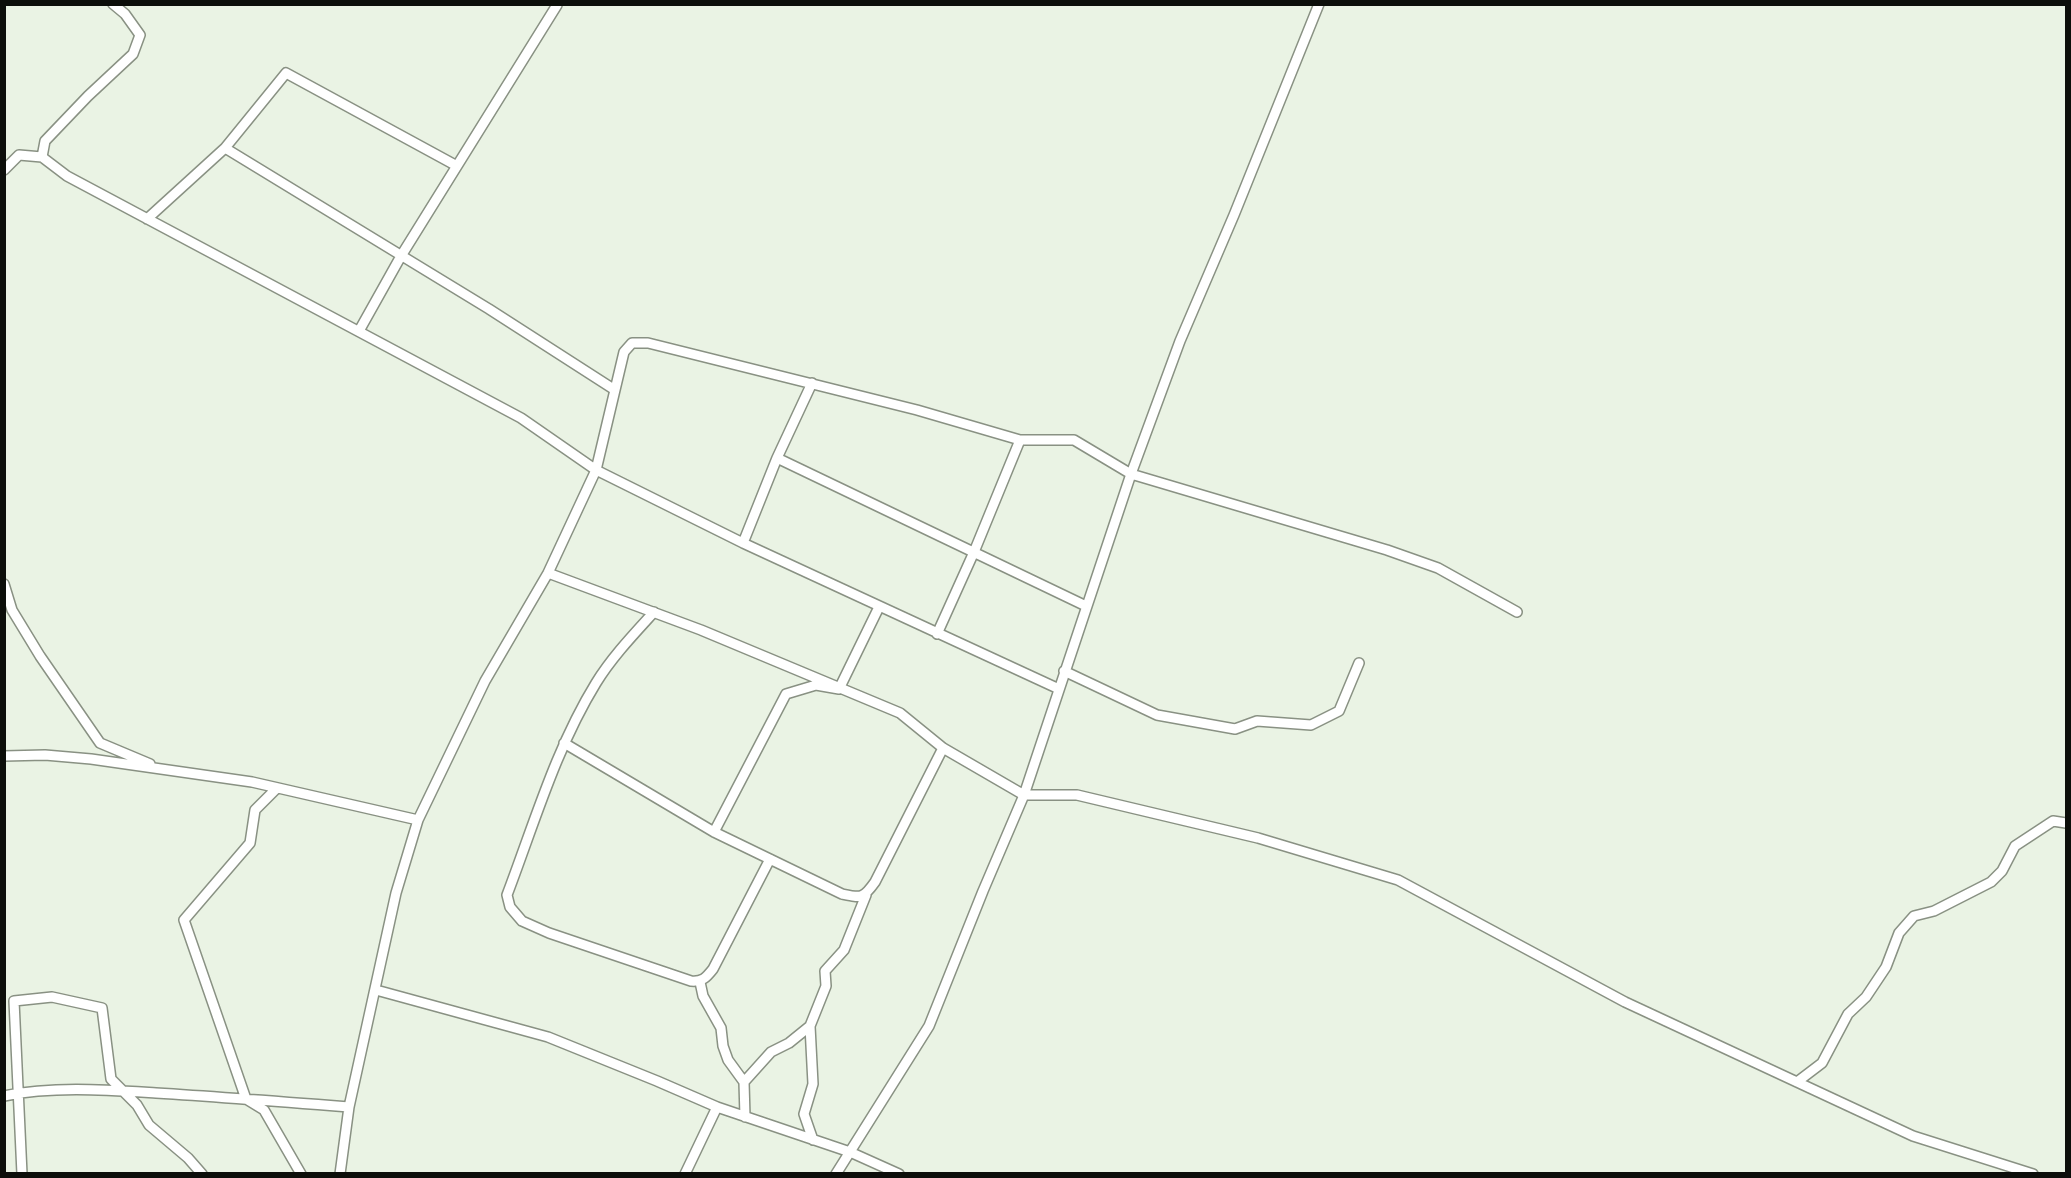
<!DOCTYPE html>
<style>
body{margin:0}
#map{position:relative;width:2071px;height:1178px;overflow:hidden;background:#eaf3e4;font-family:Roboto,sans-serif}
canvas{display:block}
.frame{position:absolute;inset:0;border:6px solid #0c0e0a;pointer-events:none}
</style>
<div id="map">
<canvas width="2071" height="1178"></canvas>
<div class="frame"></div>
</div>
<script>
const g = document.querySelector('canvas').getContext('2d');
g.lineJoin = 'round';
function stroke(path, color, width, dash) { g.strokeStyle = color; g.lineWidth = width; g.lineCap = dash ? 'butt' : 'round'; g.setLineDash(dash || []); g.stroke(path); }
const minor = new Path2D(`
 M225,148L489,309L615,390
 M42,157L45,141L88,96L133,54L140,35L125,14L113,4
 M4,170L19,155L42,157L67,176L521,418L596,470L743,543L1059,689
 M147,219L225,148L286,73L457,166
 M359,331L401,256L557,5
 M777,458L1086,606
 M743,543L777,458L812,383
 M548,573L701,630L900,713L943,748L1024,795H1077L1258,838L1398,880L1625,1002L1913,1136L2033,1174
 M4,584L12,610L40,656L100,743L150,764
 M654,612C634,634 612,657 596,683C556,748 534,824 507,895L510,907L522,921L549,933L691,981C702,982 706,978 713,969L770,859
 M937,634L974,552L1020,440
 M1064,671L1157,715L1235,729L1257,721L1311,725L1339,711L1359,663
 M564,743L714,832L842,894C861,898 863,899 875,882L943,748
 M4,756L45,755L91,759L252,782L418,820
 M277,788L255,810L250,843L184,920L246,1099L264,1110L301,1174
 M714,832L786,694L816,685L839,689L879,607
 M700,982L703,996L721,1028L723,1046L728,1060L744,1082
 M376,990L548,1037L657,1081L717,1107L850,1152L899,1174
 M1797,1082L1822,1063L1848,1014L1866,997L1886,967L1899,933L1914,916L1934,911L1991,882L2002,871L2015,846L2053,821L2066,823
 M4,1096C53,1086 107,1090 156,1093C221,1097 285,1102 349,1107
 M745,1117L744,1082L771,1052L789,1043L810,1026
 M813,1140L804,1114L813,1084L810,1026L826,986L825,971L844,950L866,895
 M22,1174L14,1001L52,997L102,1008L111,1079L137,1105L149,1125L188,1158L202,1174
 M340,1174L349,1107L396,893L418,820L485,681L548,573L596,470L624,352L632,343H648L917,410L1020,440H1074L1131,474L1387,550L1438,568L1517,612
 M685,1174L717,1107
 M836,1174L929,1026L983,891L1024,795L1131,474L1180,341L1234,215L1319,4`);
stroke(minor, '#899183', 12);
stroke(minor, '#fff', 9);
</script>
